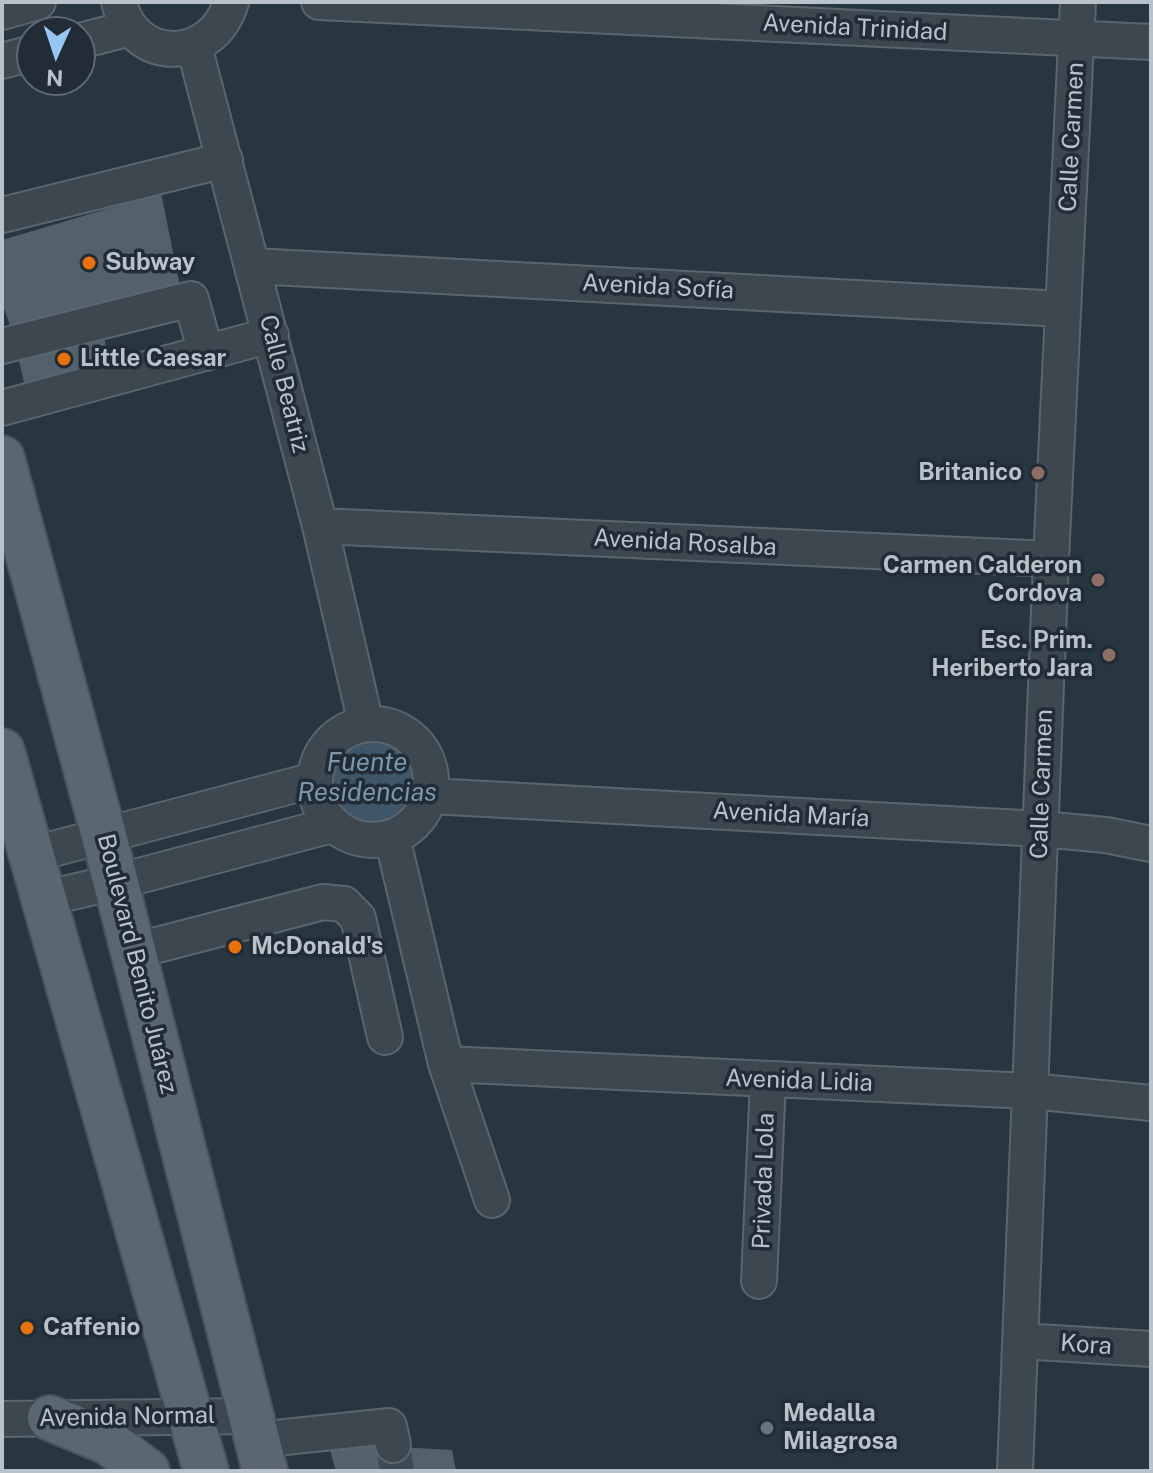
<!DOCTYPE html>
<meta charset="utf-8">
<style>
body{margin:0}
#map{position:relative;width:1153px;height:1473px;overflow:hidden;background:#283640;font-family:"Public Sans",sans-serif}
canvas{display:block}
.frame{position:absolute;inset:0;border:4px solid #b9c2ca;pointer-events:none}
.north{position:absolute;left:16px;top:16px;width:80px;height:80px;box-sizing:border-box;background:#212c36;border:2px solid #5e6871;border-radius:50%;rotate:183deg;font-size:22px;font-weight:700;line-height:32px;text-align:center;color:#b9c2ca}
.north::after{content:'';display:block;margin:auto;width:28px;height:36px;background:#97c6f2;clip-path:polygon(50% 0,100% 100%,50% 72%,0 100%)}
</style>
<div id="map">
<canvas width="1153" height="1473"></canvas>
<div class="frame"></div>
<div class="north">N</div>
</div>
<script>
const g = document.querySelector('canvas').getContext('2d');
g.lineJoin = 'round';
function fillPath(path, color) { g.fillStyle = color; g.fill(path, 'evenodd'); }
function stroke(path, color, width, dash) { g.strokeStyle = color; g.lineWidth = width; g.lineCap = dash ? 'butt' : 'round'; g.setLineDash(dash || []); g.stroke(path); }
function write(font, color, halo, rows, align = 'center') {
  g.font = font + ' "Public Sans",sans-serif'; g.lineWidth = 7; g.setLineDash([]); g.textBaseline = 'middle'; g.strokeStyle = halo; g.fillStyle = color; for (const [text, x, y, turn = 0] of rows) {
    g.save(); g.translate(x, y); g.rotate((+turn || 0) * Math.PI / 180); g.textAlign = isNaN(turn) ? turn : align; if (halo) g.strokeText(text, 0, 0); g.fillText(text, 0, 0); g.restore();
  }
}
fillPath(new Path2D(`
 M379,729L405,743L418,790L411,806L370,828L360,829L343,823L331,814L320,782L319,763L327,747L345,733Z`), '#3f5668');
fillPath(new Path2D(`
 M161,193L180,286L12,332L2,302V240Z
 M102,330L111,367L25,387L17,352Z
 M328,1443L452,1450L456,1471H336Z`), '#54616d');
stroke(new Path2D(`
 M393,1445L397,1471`), '#3e4b55', 34, [34, 17]);
const minor = new Path2D(`
 M119,2C133,65 213,64 231,2
 M319,2L1151,42
 M2,12L38,2
 M80,41L130,28
 M194,46L320,526L366,724
 M2,61L32,53
 M2,215L225,160
 M253,266L1063,309
 M2,346L191,299L206,353
 M2,408L271,335
 M320,526L1051,559
 M315 782a58 58 0 1 1 116 0a58 58 0 1 1-116 0Z
 M430,796L1041,829L1106,835L1151,844
 M392,837L446,1064L492,1200
 M30,855L314,780
 M42,899L116,882L332,825
 M134,951L323,902L344,904L358,918L385,1037
 M446,1064L1031,1091L1151,1103
 M759,1281L768,1081
 M1021,1341L1151,1349
 M2,1419L251,1416
 M257,1440L389,1426L393,1445
 M1015,1471L1051,559L1078,2`);
const major = new Path2D(`
 M2,458L104,836L265,1471
 M2,751L206,1471
 M50,1418L108,1442L147,1471`);
stroke(minor, '#5a656d', 38);
stroke(major, '#49535c', 48);
stroke(minor, '#3c4750', 34);
stroke(major, '#5a6670', 44);
for (const [x, y, r, color] of [
 [89,263,8,"#e8710a"],
 [64,359,8,"#e8710a"],
 [1038,473,8,"#8d6e63"],
 [1098,580,8,"#8d6e63"],
 [1109,655,8,"#8d6e63"],
 [235,947,8,"#e8710a"],
 [27,1328,8,"#e8710a"],
 [767,1428,8,"#6b7280"]
]) { const dot = new Path2D(); dot.arc(x, y, r, 0, 2 * Math.PI); g.fillStyle = color; g.fill(dot); stroke(dot, '#212c36', 3); }
write('24px', '#b9c2ca', '#212c36', [
 ["Avenida Trinidad",855,28,3],
 ["Calle Carmen",1072,137,-87],
 ["Avenida Sofía",658,287,3],
 ["Calle Beatriz",284,384,76],
 ["Avenida Rosalba",685,543,3],
 ["Calle Carmen",1042,784,-88],
 ["Avenida María",791,815,3],
 ["Boulevard Benito Juárez",137,964,76],
 ["Avenida Lidia",799,1081,2],
 ["Privada Lola",764,1181,-88],
 ["Kora",1086,1345,4],
 ["Avenida Normal",127,1417,-1]
]);
write('bold 24px', '#b9c2ca', '#212c36', [
 ["Subway",105,263],
 ["Little Caesar",80,359],
 ["Britanico",1022,473,"right"],
 ["Carmen Calderon",1082,566,"right"],
 ["Cordova",1082,594,"right"],
 ["Esc. Prim.",1093,641,"right"],
 ["Heriberto Jara",1093,669,"right"],
 ["McDonald's",251,947],
 ["Caffenio",43,1328],
 ["Medalla",783,1414],
 ["Milagrosa",783,1442]
], 'left');
write('italic 26px', '#7c96ab', '#212c36', [
 ["Fuente",367,763],
 ["Residencias",367,793]
]);
</script>
